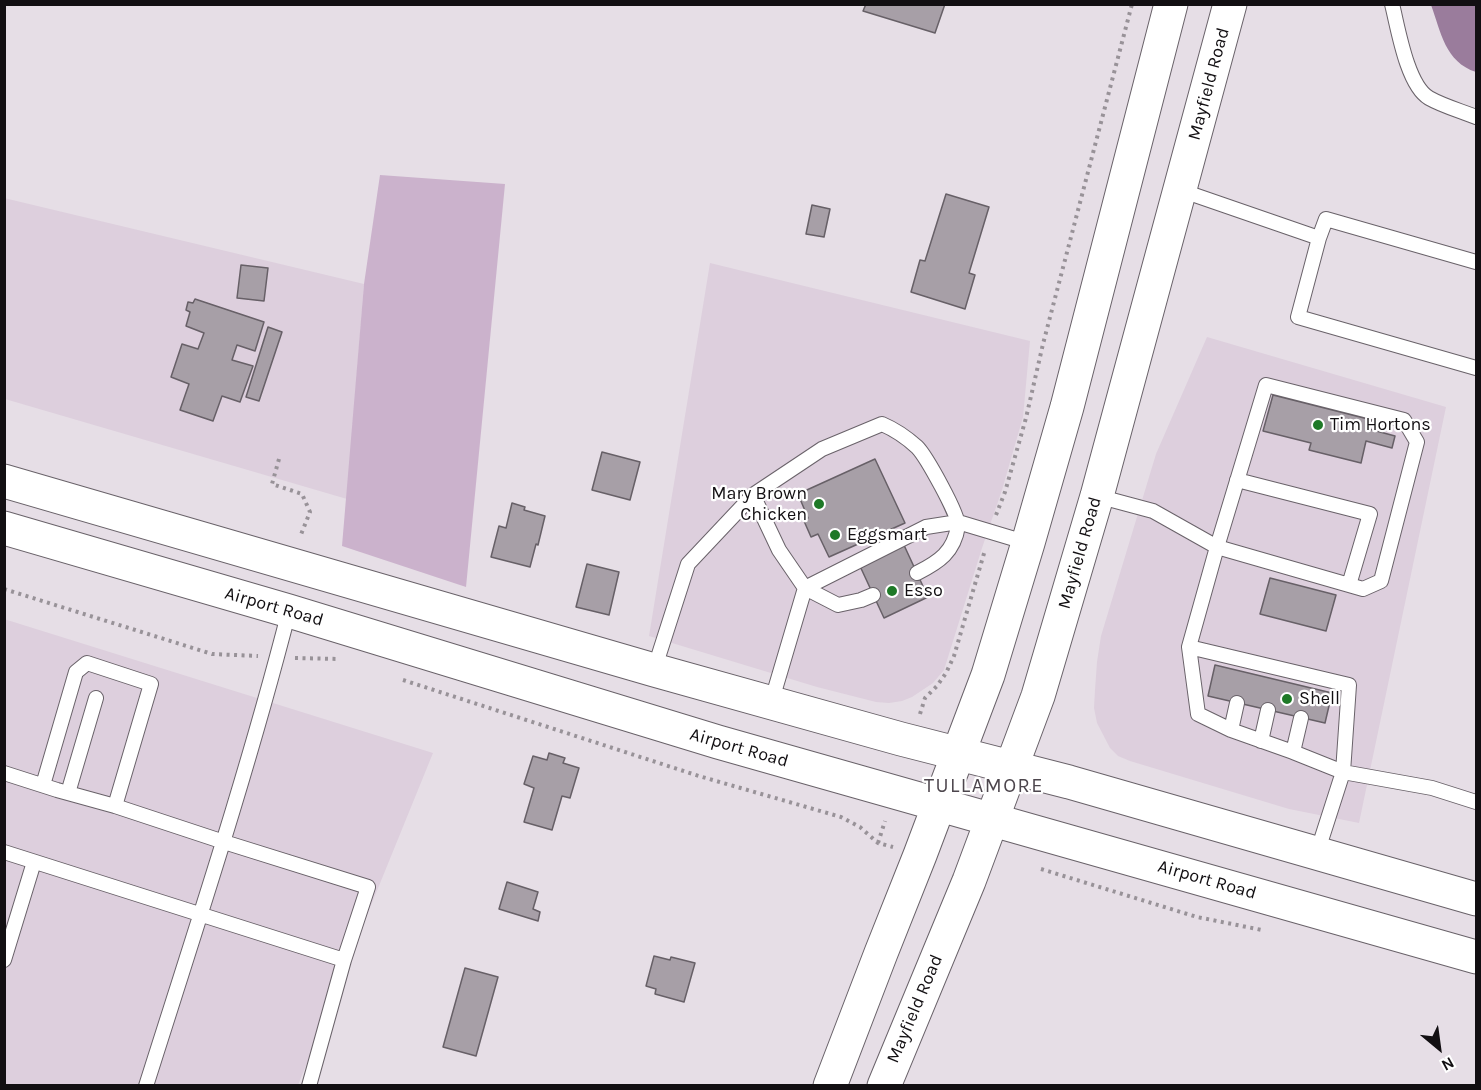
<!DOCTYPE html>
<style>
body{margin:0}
#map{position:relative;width:1481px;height:1090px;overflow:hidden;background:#e6dee6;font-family:Karla,sans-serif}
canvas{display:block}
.frame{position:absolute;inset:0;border:6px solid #120f12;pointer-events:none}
.north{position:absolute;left:1409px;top:1018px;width:60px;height:60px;-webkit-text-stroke:4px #fff;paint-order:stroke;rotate:151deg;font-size:16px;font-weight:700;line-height:24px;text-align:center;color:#120f12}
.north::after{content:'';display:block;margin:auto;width:21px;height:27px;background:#120f12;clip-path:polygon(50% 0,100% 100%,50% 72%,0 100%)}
</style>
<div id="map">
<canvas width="1481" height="1090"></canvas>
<div class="frame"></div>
<div class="north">N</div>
</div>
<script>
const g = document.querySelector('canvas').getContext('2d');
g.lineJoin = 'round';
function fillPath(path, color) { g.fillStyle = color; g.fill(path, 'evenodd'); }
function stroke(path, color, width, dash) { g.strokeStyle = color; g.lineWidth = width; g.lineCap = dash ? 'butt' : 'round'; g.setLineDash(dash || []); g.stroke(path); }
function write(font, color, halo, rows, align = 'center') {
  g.font = font + ' Karla,sans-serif'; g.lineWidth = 4.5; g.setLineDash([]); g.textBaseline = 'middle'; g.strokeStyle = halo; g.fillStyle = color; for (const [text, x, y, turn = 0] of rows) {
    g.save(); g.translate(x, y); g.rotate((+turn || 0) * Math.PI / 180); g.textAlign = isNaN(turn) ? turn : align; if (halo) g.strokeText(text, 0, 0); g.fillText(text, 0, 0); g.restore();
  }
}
fillPath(new Path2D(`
 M4,198L364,284L347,499L5,399Z
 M710,263L1030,341L1023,417L1002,490L982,548L944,670L933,683L912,697L902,701L889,703L876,702L817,687L649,636Z
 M1207,337L1446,407L1359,823L1289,809L1130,761L1118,756L1110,748L1097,723L1094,708L1095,690L1097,662L1101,636L1156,454Z
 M4,619L433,753L298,1085H5Z`), '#ddcfdd');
fillPath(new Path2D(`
 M380,175L505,184L466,587L342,546L364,284Z`), '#cbb2cc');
fillPath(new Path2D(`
 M1431,5H1476V72C1445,62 1441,32 1431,5Z`), '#9a7c9c');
const building = new Path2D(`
 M866,4H945L935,33L863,11Z
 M946,194L989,207L969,273L975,275L965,309L911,292L920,260L925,261Z
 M812,205L830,209L824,237L806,234Z
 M241,265L268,268L264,301L237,298Z
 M195,299L264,322L255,351L237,345L232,360L253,366L240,402L222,396L213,421L180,410L189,384L171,377L182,344L198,349L204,333L186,326L190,312L186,310L188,302L193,303Z
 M268,327L282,332L259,401L246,397Z
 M1273,395L1372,420L1369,429L1395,436L1392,448L1366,441L1361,463L1309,450L1311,443L1263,431Z
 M602,452L640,462L630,500L592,490Z
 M875,459L905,523L829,557L818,534L811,537L804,521L808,518L798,494Z
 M512,503L525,507L524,510L545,516L538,545L536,544L530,567L491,557L499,526L506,528Z
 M903,543L928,597L884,618L859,564Z
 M587,564L619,572L609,615L576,607Z
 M1270,578L1336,595L1326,631L1260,614Z
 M1215,665L1332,693L1325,723L1208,696Z
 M549,753L565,758L563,763L579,768L570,798L562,796L552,830L524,822L534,788L524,784L533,756L547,760Z
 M507,882L538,892L533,909L540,912L538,921L499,909Z
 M654,956L670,960L671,957L695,963L684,1002L655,994L656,989L646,986Z
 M465,968L498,977L476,1056L443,1047Z`);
fillPath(building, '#a79fa7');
stroke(building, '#676067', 1.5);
const lane = new Path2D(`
 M1392,4C1398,28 1407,85 1429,98C1443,106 1461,111 1476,117
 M1180,190L1319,238
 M1476,262L1326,219L1319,238L1298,317L1476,368
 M1237,480L1370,514L1349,585
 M753,495L779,550L805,588L838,605L861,600L873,595
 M1097,496L1153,511L1217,547L1363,589L1381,581L1417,442L1404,420L1266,385L1217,547L1189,647L1349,685L1343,772L1293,752L1231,730L1198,714L1189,647
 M654,670L688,564L753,495L822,449L882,424C896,430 906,437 917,447C926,456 959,515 958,526C954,552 939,562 917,573
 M771,703L805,588L926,527L958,522L1028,543
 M1231,730L1237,703
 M1261,741L1268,710
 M1293,752L1301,718
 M4,773L57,790L115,806L224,842L368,887L344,960L309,1086
 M43,785L76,672L87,663L151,684L115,806
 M68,793L96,698
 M4,852L344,960
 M1317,853L1343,772L1432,788L1476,802
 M4,960L34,862
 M146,1086C196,928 248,771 289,611`);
const secondary = new Path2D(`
 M4,481L654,670L901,739L1069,782L1476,899
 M4,528L289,611L718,742L1476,957
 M830,1086L881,953L920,855L988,675L1028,543L1067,407L1171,4
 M884,1086L969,881L1038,696L1097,496L1230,4`);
stroke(lane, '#696269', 16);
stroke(secondary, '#696269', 35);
stroke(new Path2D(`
 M279,459L272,484L302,494L310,512L300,537
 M996,515L1005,492L1026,418L1043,344L1132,4
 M4,589L212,654L258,656
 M295,658L338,659
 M403,680L699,776L841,817L860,827L878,843L893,847
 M920,714L925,698L937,686L946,673L954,656L985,550
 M878,843L885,821
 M1041,869L1197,917L1262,930`), '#989298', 4, [3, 4.5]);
stroke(lane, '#fff', 14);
stroke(secondary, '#fff', 33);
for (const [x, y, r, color] of [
 [1318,425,6,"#1e7927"],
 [819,504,6,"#1e7927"],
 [835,535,6,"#1e7927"],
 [892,591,6,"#1e7927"],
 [1287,699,6,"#1e7927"]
]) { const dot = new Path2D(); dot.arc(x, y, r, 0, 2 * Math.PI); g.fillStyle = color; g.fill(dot); stroke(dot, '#fff', 2); }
write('18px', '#120f12', '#fff', [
 ["Mayfield Road",1209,84,-75],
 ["Mayfield Road",1080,553,-74],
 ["Airport Road",274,607,16],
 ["Airport Road",739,748,16],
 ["Airport Road",1207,880,16],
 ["Mayfield Road",915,1009,-67]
]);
write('18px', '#120f12', '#fff', [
 ["Tim Hortons",1330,425],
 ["Mary Brown",807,494,"right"],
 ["Chicken",807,515,"right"],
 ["Eggsmart",847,535],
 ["Esso",904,591],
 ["Shell",1299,699]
], 'left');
g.letterSpacing = '1.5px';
write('20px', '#4d464d', '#fff', [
 ["TULLAMORE",984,786]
]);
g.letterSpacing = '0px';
</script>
